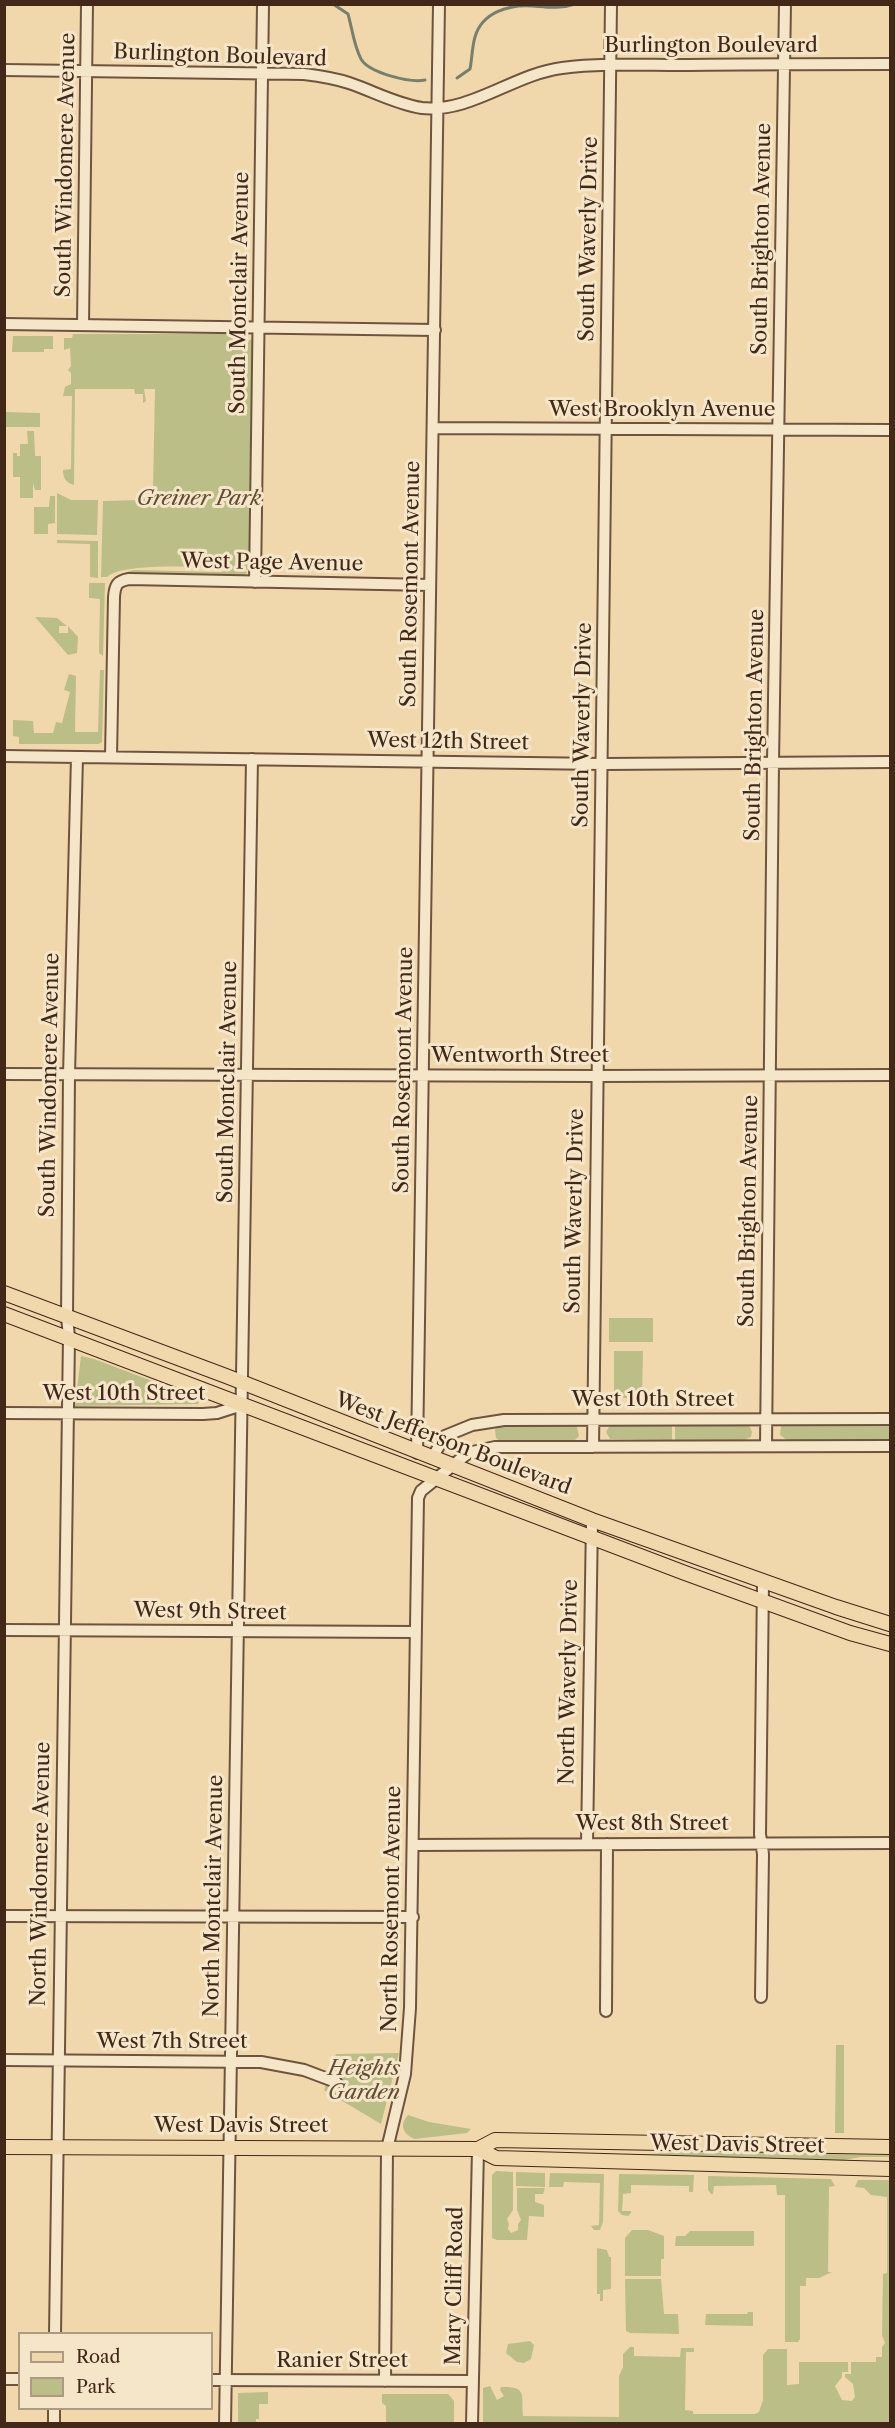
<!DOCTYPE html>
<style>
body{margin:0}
#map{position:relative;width:895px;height:2428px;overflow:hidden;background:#f0d8ac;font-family:"Libre Caslon Text",serif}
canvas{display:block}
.frame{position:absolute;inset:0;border:6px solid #432719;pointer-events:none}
.legend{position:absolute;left:18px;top:2332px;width:195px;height:78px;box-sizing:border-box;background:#f5e6c9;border:2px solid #ae9a83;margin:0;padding:8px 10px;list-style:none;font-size:18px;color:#432719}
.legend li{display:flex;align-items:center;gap:12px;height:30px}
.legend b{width:30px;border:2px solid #ae9a83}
</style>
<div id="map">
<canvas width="895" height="2428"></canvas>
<div class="frame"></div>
<ul class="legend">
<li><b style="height:8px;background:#f0d8ac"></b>Road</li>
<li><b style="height:16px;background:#bcbe87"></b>Park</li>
</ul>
</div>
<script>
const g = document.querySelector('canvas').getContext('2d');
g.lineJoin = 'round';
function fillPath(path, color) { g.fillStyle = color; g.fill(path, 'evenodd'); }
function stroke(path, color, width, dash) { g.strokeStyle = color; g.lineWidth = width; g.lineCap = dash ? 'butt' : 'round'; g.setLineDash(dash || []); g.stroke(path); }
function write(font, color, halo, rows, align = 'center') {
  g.font = font + ' "Libre Caslon Text",serif'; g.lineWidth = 6; g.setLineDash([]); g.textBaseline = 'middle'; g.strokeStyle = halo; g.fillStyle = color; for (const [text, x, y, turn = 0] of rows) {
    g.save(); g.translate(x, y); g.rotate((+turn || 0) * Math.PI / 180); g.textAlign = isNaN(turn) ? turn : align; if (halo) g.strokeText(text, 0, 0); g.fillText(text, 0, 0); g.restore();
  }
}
fillPath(new Path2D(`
 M73,334H246L247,346L249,340H252L249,567V570L238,569L247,572L245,575L121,574L133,570L221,572L232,569C209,567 123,562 107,577H101L103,501L141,500L153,489L155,389H144L146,401L143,403V394H135L134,389H75L74,485C66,483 63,478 63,470L71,469L72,396H63L65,387L71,384V373L68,370L71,366L70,348L64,350V338H72Z
 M13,336H53V349H44V352H12Z
 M5,412L40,413V427H5Z
 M27,431H34L35,456H41V490H35L33,483V498H20V477H13V453H17V456H20V444H28Z
 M57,493L71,500H98L97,535L57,534Z
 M50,496H55V523L48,524V534H34V507H49Z
 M57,540L98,541V578L90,577V544L57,543Z
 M89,583H105L103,656L99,653L100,599L89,598Z
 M35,617L57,618L67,626H59V633H68V626L78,637L77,653L68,655Z
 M100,670H104L102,742L99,744H19V737L13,736V720L33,721L34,733H53L56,722L62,723L70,692L64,690L69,674L76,676L75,732H98Z
 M609,1318H653V1342H609Z
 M614,1351H643L642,1398H614Z
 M81,1356L94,1359L200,1399L198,1404L75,1406Z
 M504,1424L574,1425L577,1427L579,1436L573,1442L500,1441L496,1438L495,1430L498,1425Z
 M614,1424H672V1440L610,1439L606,1432L610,1425Z
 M675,1424H745L749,1425L752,1432L751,1437L744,1440H675Z
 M784,1424H890V1440H787L780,1435L781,1427Z
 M836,2045H844V2133H835Z
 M399,2053L381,2124L324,2090L336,2054Z
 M408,2115L429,2122L471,2129L467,2133L415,2139C403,2135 399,2124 408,2115Z
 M689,2152L890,2155V2157H861L838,2161L628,2155Z
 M496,2171L513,2172V2210L507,2219L509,2224L508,2229L511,2233L518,2230V2224L521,2220L517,2210V2188H545L543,2194H535V2202L544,2205V2217L529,2216L527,2240H497L492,2238V2175Z
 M516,2172L545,2173V2187L516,2186Z
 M550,2173L604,2174L603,2222L600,2230H594L591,2226L599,2225L600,2183L564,2182L563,2187H549Z
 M619,2174L694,2175L693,2192H689V2186L631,2185V2193L623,2194L622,2211H631V2213L628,2216L622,2215L618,2211Z
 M708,2176L831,2179L835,2186L829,2187L828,2272H832L819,2278H806V2286H800V2339L798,2342H785V2195H777L776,2185L714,2186L713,2194H711L708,2190Z
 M858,2180H890V2423H483V2388L490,2386L497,2400L504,2396L500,2390L501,2387C528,2386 521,2395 523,2416L619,2417V2376L623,2367V2354L630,2347H634V2356L680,2357L681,2348H694V2352H686L685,2410L693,2411V2414H755L759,2412L763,2400V2355L768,2349H787V2385L799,2384V2362H848V2372H842V2377L835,2386L842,2400L852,2401L855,2397L853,2384L845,2377V2374H851V2362H876V2357H882V2347L885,2343L882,2335L883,2274L887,2273V2197L871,2195L864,2188L855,2187Z
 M632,2230H648L664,2236V2259H661V2276H625V2238Z
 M690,2231H754V2246H675L676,2236H685Z
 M597,2248L607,2250L609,2257H611V2289L603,2290V2301H600V2294H597Z
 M625,2279H661L664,2314H678L679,2334L630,2333L626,2331Z
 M748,2312H753V2326L705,2325L706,2314H747Z
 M530,2341L534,2345L531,2359L524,2363L517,2362L506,2353L508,2344Z
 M268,2392V2404H259V2419H256V2423H238V2393Z
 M382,2394H448L454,2401V2423H386V2406L382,2403Z`), '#bcbe87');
stroke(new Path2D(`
 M333,4L348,14C352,28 354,46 361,59C369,73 410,83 425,80
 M457,78L470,69C472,59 472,47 475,37C482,12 510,4 533,6C547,7 561,9 575,4`), '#78806d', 3);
const minor = new Path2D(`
 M4,70L304,74C320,76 334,78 349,83C373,91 396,104 422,108C471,113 514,74 562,68C601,63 641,65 680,65C750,64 821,64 890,64
 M4,324L435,330
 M83,325L87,4
 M433,428L890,430
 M255,582L263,4
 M4,756L603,764L890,762
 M111,757L114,597C115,585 117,581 129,579L430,585
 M4,1074L597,1076L890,1075
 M4,1413L203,1414L217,1413L242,1405
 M766,1446L773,763L785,4
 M593,1447L611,4
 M417,1453L439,4
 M432,1458L445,1436L472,1425L504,1420L890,1419
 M4,1630L416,1632
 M587,1844L592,1520
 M413,1845L890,1843
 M4,1916L413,1917
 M761,1997L763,1854L760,1834L763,1582
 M606,2011L607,1844
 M4,2060L261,2062L304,2070L336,2082
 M55,2334L69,1337L67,1317L69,1075L77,757
 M4,2379H20
 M212,2380L472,2381
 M385,2381L387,2149L405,2074L410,2008L418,1498L421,1491L468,1453L495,1447L890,1446
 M54,2424V2408
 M225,2424L252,759
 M472,2424L478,2149`);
const major = new Path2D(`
 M4,1293L226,1376L592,1520L836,1607L890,1624
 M4,1314L685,1573L850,1633L890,1644
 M4,2147L478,2149L495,2140L890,2147
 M478,2149L496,2158L890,2169`);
stroke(minor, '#6e533e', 14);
stroke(major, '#432719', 16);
stroke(minor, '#f5e6c9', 10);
stroke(major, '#f0d8ac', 14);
write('21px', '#432719', '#f5e6c9', [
 ["Burlington Boulevard",711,46],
 ["Burlington Boulevard",220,56,2],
 ["South Windomere Avenue",66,165,-89],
 ["South Waverly Drive",589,239,-89],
 ["South Brighton Avenue",762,239,-89],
 ["South Montclair Avenue",240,293,-89],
 ["West Brooklyn Avenue",662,410],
 ["West Page Avenue",272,563,1],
 ["South Rosemont Avenue",411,584,-89],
 ["South Waverly Drive",583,725,-89],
 ["South Brighton Avenue",755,725,-89],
 ["West 12th Street",448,742,1],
 ["Wentworth Street",520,1056],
 ["South Rosemont Avenue",404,1070,-89],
 ["South Montclair Avenue",228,1082,-89],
 ["South Windomere Avenue",50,1085,-89],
 ["South Waverly Drive",575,1211,-89],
 ["South Brighton Avenue",749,1211,-89],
 ["West 10th Street",124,1394],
 ["West 10th Street",653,1400],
 ["West Jefferson Boulevard",453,1444,21],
 ["West 9th Street",210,1612,1],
 ["North Waverly Drive",569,1682,-89],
 ["West 8th Street",652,1824],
 ["North Windomere Avenue",41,1874,-89],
 ["North Montclair Avenue",214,1896,-89],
 ["North Rosemont Avenue",392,1909,-89],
 ["West 7th Street",172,2042],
 ["West Davis Street",241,2126],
 ["West Davis Street",737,2145,1],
 ["Mary Cliff Road",455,2286,-89],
 ["Ranier Street",342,2361]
]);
write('italic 21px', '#614d34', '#f5e6c9', [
 ["Greiner Park",199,499],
 ["Heights",364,2069],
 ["Garden",364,2093]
]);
</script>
